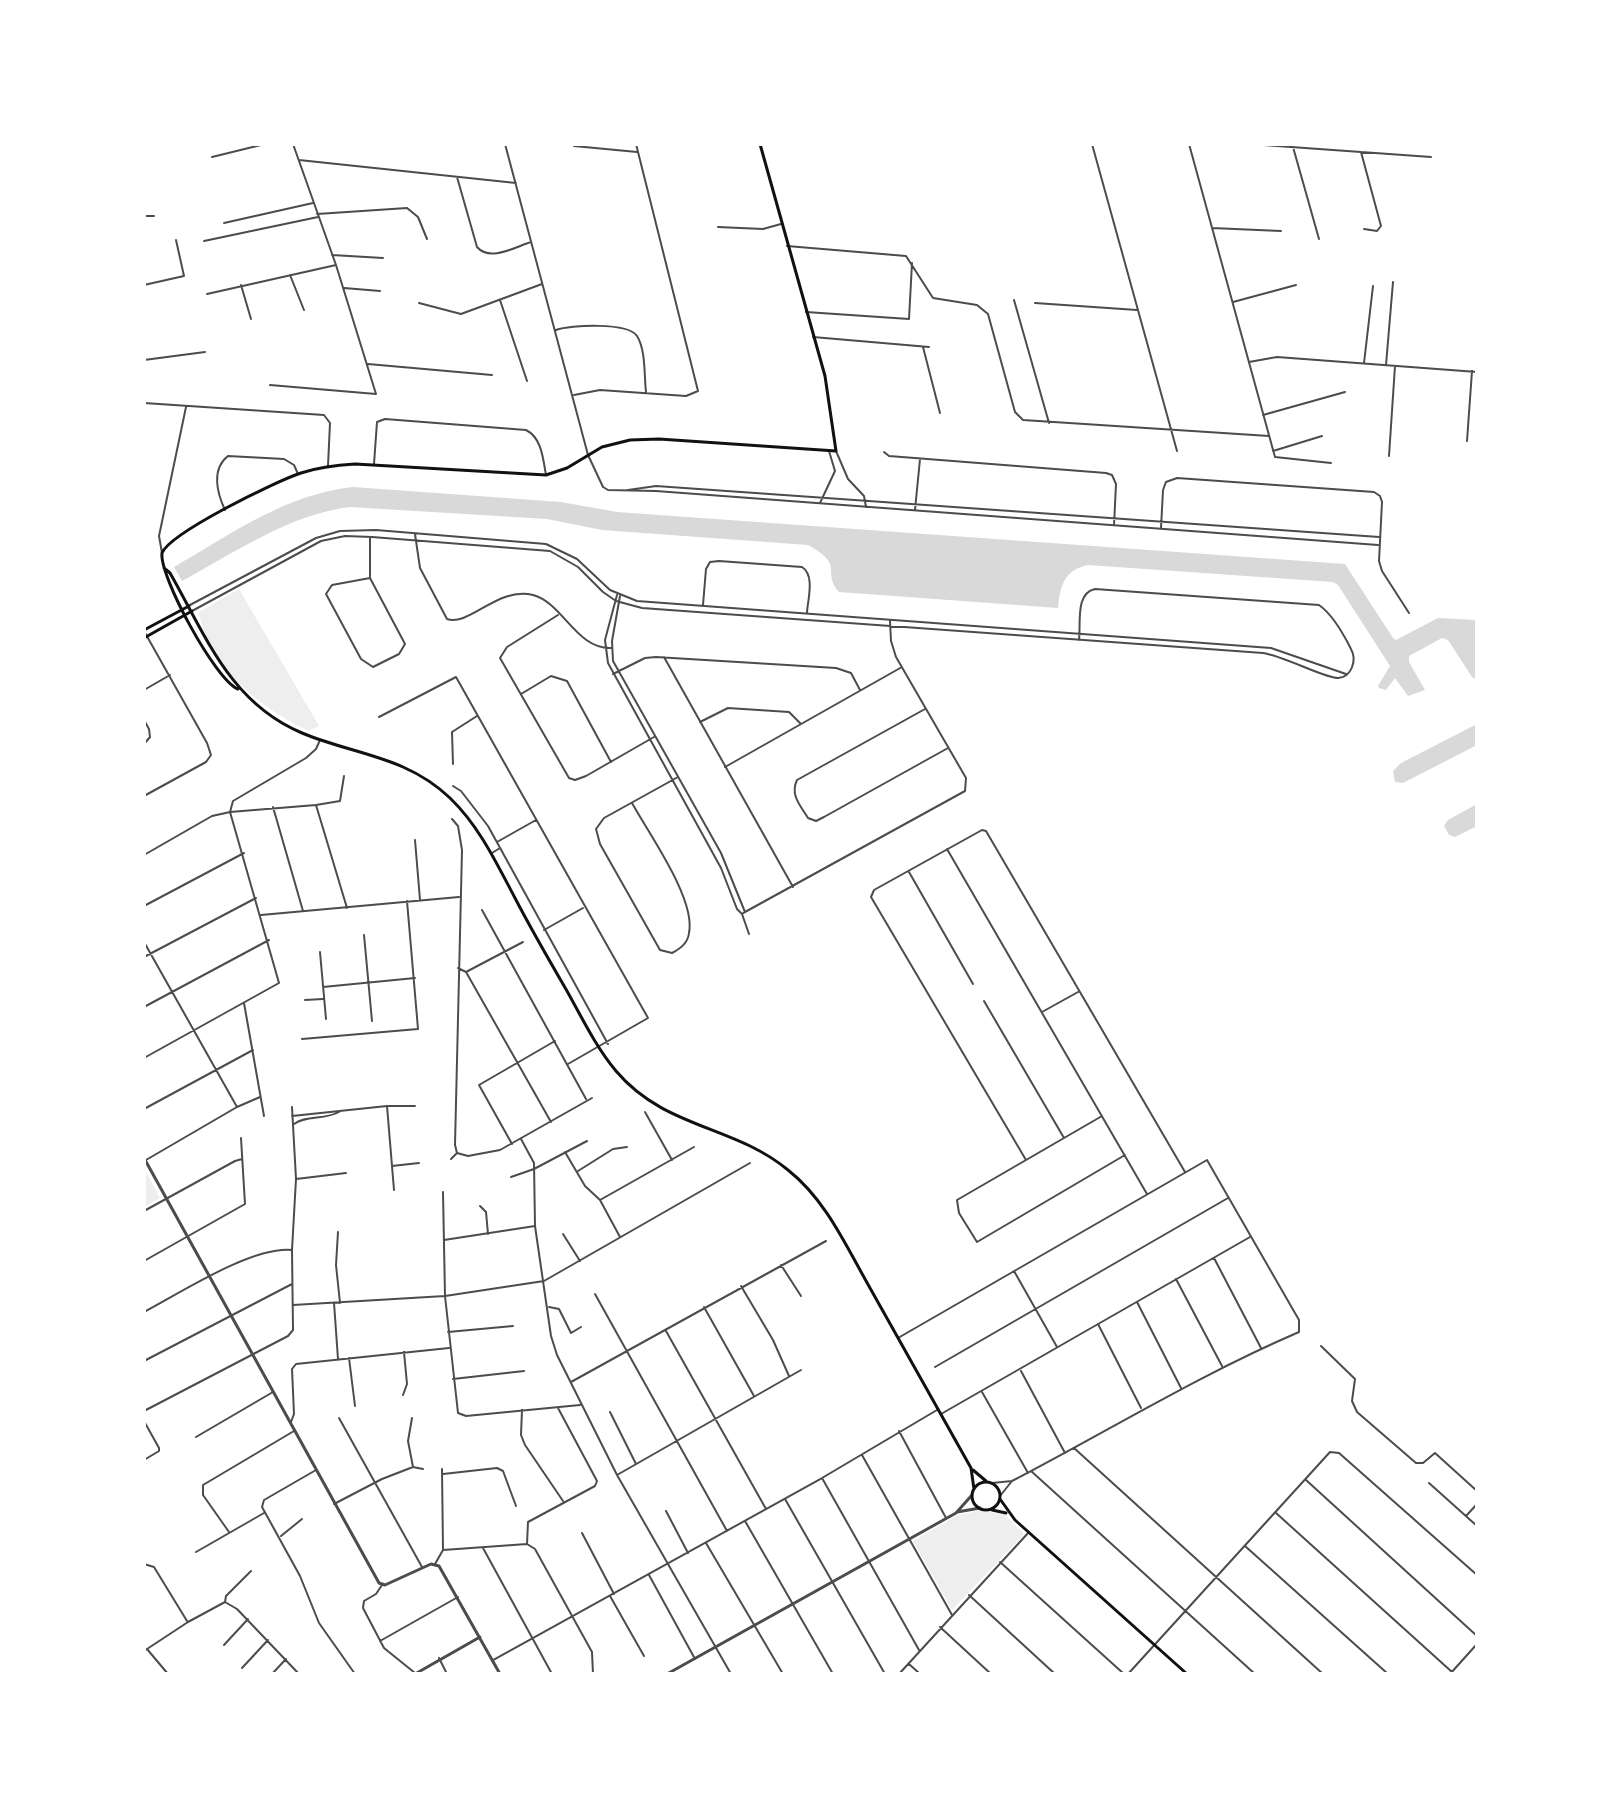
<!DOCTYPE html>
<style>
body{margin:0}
#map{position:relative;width:1621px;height:1818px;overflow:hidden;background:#fff;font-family:"Fira Sans Condensed",sans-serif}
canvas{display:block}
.frame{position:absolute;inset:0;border:146px solid #fff;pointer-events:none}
</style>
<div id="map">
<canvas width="1621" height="1818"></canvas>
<div class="frame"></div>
</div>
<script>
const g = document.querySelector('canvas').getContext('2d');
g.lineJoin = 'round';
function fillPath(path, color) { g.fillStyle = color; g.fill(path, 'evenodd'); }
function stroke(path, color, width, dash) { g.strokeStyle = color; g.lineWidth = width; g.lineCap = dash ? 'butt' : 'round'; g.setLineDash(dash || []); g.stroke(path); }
fillPath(new Path2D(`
 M239,589L319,726L309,731C263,710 207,666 199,612Z
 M144,1168L160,1198L144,1207Z
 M978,1511L1004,1514L1024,1534L952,1610L913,1541L958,1515Z`), '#eee');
fillPath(new Path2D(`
 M353,487L561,502L617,512L1345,564L1393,638L1396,640L1438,618L1477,620V680L1472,677L1448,640L1442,638L1409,656V662L1425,690L1408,696L1395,678L1386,690L1379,688L1378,686L1390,666L1338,585L1333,582L1088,565C1064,570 1060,586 1058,608L839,592C821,571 846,566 808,545L602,530L547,519L350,507C288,515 236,552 182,581L174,567C233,533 284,495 353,487Z
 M1477,724V745L1403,783L1395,782L1393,771L1401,763Z
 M1477,804V826L1455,837L1449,835L1444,826L1448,820Z`), '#d9d9d9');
stroke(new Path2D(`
 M505,144L588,455L603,487L608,490L656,491L1378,545
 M529,144L560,145
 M1092,144L1177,451
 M1189,144L1275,457L1331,463
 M1249,144L1431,157
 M574,146L637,152
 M1293,147L1319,239
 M1361,152L1381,226L1377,231L1364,229
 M212,157L265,144
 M299,160L516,183
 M457,177L477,247C490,262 515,247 531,242
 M317,214L407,208L418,217L427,239
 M144,216H154
 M224,223L313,203
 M718,227L763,229L781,224
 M1212,228L1281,231
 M204,241L318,217
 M787,246L906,256L933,298L977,305L988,314L1015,412L1023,420L1269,436
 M332,255L383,258
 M290,275L304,310
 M144,285L184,276L176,240
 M241,285L251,319
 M344,288L380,291
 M207,294L336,265
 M500,300L527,381
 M1014,300L1049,423
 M1233,302L1296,285
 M419,303L461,314L542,284
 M1035,303L1137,310
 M806,312L909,319L912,263
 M556,330C570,325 628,322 637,336C646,350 644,376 646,392
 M813,337L929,347
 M923,347L940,413
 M144,360L205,352
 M1249,362L1277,357L1477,372
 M1364,363L1373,286
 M368,364L492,375
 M1386,365L1393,282
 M270,385L376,394L336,265L293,144
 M574,395L600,390L686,396L698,391L636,144
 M144,403L324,415L330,423L328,466
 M1263,415L1345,392
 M1467,441L1472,371
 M836,451L848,479L864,496L866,507
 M1273,451L1322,436
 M884,452L889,456L1106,473L1112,475L1116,484L1114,525
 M1389,456L1395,366
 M374,464L377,422L385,419L526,430C542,438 543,459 546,475
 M628,490L656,486L1379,537
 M820,503L835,471L829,451
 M225,510C217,493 211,469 228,456L284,459L294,465L298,474
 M915,510L920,459
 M1161,528L1163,490L1166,482L1177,478L1374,492L1380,496L1382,502L1379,561L1382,571L1409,613
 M415,534L420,568L447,619C469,627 498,586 533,595C563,603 576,649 611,648
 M370,537V578L405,644L399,654L373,667L361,659L326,594L332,585L370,578
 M162,553L159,536L186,407
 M617,595L605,640L608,663L721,868L737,909L742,914L745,912
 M620,596L612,641L613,661L721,853L745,912
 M190,605L316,538L340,531L376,530L546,544L577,559L610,590L637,601L1271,648L1346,674
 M703,605L706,569L710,562L719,561L802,567C815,575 808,599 807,612
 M192,611L321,541L345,536L372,537L550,551L578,567L603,592L616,601L642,608L1263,653C1284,656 1324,678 1338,678C1352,677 1357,660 1351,649C1344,635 1332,614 1319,605L1095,589C1075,593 1081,624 1079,640
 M558,615L507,647L500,658L569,778L575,780L586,776L654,737
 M144,631L207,743L211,755L206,762L144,796
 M664,657L793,887
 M613,674L645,658L656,657L836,668L851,673L860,690
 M144,690L170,675
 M521,694L551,676L567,681L611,762
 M925,709L797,780C790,795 800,805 808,818L816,821L824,817L948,748
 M379,717L456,677L648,1018L568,1064
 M144,720L149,729L150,737L144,744
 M700,722L728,708L789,712L801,724
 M453,764L452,732L477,716
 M725,767L902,667
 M453,786L461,791L488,826L608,1044
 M632,803C649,834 696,899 689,933C688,943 680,949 672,953L660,950L600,844L596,829L604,818L678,777
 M316,805L340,801L344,776
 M273,807L303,911
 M452,819L458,826L462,850L455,1145L457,1153
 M415,840L420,900
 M497,842L536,820
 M947,849L1147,1194
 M492,853L500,848
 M144,855L212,816L230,812L233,801L306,758L316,749L320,740
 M909,872L973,984
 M144,906L244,853
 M482,910L586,1099
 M745,912L965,791L966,778L896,657L891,641L890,621
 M742,914L749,934
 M261,915L459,897
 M544,930L583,908
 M364,935L372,1021
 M144,942L237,1107
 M320,952L326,1019
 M144,957L256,898
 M458,968L466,972L551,1122
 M466,972L523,942
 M323,987L415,978
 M305,1000L323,999
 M984,1001L1064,1138
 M244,1003L264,1116
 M144,1007L269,940
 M1042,1012L1078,992
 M302,1039L418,1029L407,901
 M144,1058L279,983L230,812L316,805L347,908
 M387,1106L394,1190
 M144,1109L253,1050
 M645,1112L672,1160
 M292,1116L387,1106H415
 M1102,1116L957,1200L959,1213L977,1242L1125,1155
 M294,1124C306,1115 325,1120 339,1112
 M521,1139L534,1163L535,1226L551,1336L557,1355L617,1475L731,1674
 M512,1144L479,1085L555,1041
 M565,1152L585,1186L600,1200
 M457,1153L468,1156L500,1150L592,1098
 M451,1159L457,1153
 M146,1160L237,1107L260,1097
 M1026,1160L871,897L874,890L982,830L986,831L1185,1172
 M392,1166L419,1163
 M578,1171L613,1149L627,1147
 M511,1177L534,1169L587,1141
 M296,1179L346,1173
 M443,1192L445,1296L458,1413L466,1416L580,1405
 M480,1206L486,1212L488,1234
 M144,1211L235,1161L242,1159
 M338,1232L336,1265L340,1303
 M563,1234L580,1261
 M620,1237L600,1200L694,1147
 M444,1240L535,1226
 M1214,1258L1261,1348
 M144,1261L245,1204L241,1138
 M781,1265L801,1296
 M1014,1271L1057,1347
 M1176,1279L1222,1366
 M741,1286L773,1340L789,1376
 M595,1294L727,1531
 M1137,1302L1181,1388
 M334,1303L338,1359
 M293,1305L445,1296L544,1281L750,1163
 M549,1307L559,1309L571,1333L581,1327
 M704,1307L754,1396
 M144,1312C180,1293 252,1246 292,1250
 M1098,1324L1141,1408
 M666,1331L766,1509
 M448,1332L513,1326
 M898,1338L1207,1160L1299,1320V1332C1199,1375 1108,1431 1012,1481L1000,1496
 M1321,1346L1355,1379L1352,1401L1357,1412L1416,1463H1423L1435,1453L1477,1491
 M349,1358L355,1406
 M144,1361L292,1284
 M935,1367L1228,1198
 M1021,1371L1065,1453
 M453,1379L524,1371
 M571,1382L826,1241
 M982,1392L1028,1473
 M403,1395L407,1384L404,1352
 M522,1410L521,1435L525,1445L563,1501
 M144,1411L288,1336L293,1330L292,1250L296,1179L292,1107
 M610,1412L636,1464
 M941,1414L1250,1237
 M339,1418L422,1567
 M144,1421L159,1448V1451L144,1460
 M291,1422L294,1414L292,1369L296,1364L449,1348
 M899,1431L946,1518
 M196,1437L273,1392
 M1074,1448L1323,1674
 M862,1455L952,1615
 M413,1467L423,1469
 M316,1470L264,1500L262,1507L300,1576L319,1623L355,1674
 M1031,1471L1255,1674
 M443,1474L497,1468L503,1471L516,1506
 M617,1475L801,1370
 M822,1478L919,1650
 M1306,1480L1477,1636
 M992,1483L1012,1481
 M1429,1483L1477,1526
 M785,1499L885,1674
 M334,1504L382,1479L413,1467L408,1441L412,1418
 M666,1511L688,1553
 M1276,1513L1452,1672
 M1466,1516L1477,1504
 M745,1521L833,1674
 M229,1532L203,1495V1485L294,1431
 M582,1533L614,1594
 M281,1536L302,1519
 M706,1543L783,1674
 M527,1544L528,1522L595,1486L597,1481L558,1408
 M1245,1546L1388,1674
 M483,1548L552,1674
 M443,1550L527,1544L535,1549L592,1652L593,1674
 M196,1552L264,1513
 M1000,1562L1124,1674
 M144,1564L154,1567L187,1621
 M435,1564L443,1550L442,1469
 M649,1575L695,1659
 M382,1585L376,1594L364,1601L363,1608L384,1648L415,1673
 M969,1595L1055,1674
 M610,1596L644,1656
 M225,1602L237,1609L299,1674
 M940,1627L991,1674
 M380,1641L458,1597
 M224,1645L248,1619
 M147,1649L168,1674
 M144,1651L188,1622L225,1602L226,1596L251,1571
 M439,1658L447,1674
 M493,1660L822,1478L937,1410
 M909,1664L920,1674
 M242,1668L268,1640
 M272,1674L286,1659
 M899,1674L1029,1532
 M1128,1674L1330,1452L1339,1453L1477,1575
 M1450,1674L1477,1644`), '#4c4c4c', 2);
stroke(new Path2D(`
 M144,1158L379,1583L385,1585L431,1564L439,1566L500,1674
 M957,1512L980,1508
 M415,1674L480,1637
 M667,1674L956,1513L972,1495`), '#4c4c4c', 3);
stroke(new Path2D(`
 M164,568L170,573C206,636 230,703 302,733C355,755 406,756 450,798C479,826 496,862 515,898C531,929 549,960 567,991C582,1018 596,1047 616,1071C665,1129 734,1125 788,1170C826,1200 846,1246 870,1288C904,1348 937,1408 971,1468L974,1489
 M144,630L189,606
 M144,638L192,611
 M238,689C216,681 159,576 162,553C170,533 276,481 301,473C319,467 337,465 355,464L546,475L567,468L602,447L630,440L659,439L836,451L825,376L760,144
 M973,1470L986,1481
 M972 1496a14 14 0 1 1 28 0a14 14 0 1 1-28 0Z
 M1000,1499L1015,1520L1187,1674
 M992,1510L1006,1513`), '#111', 3);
</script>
